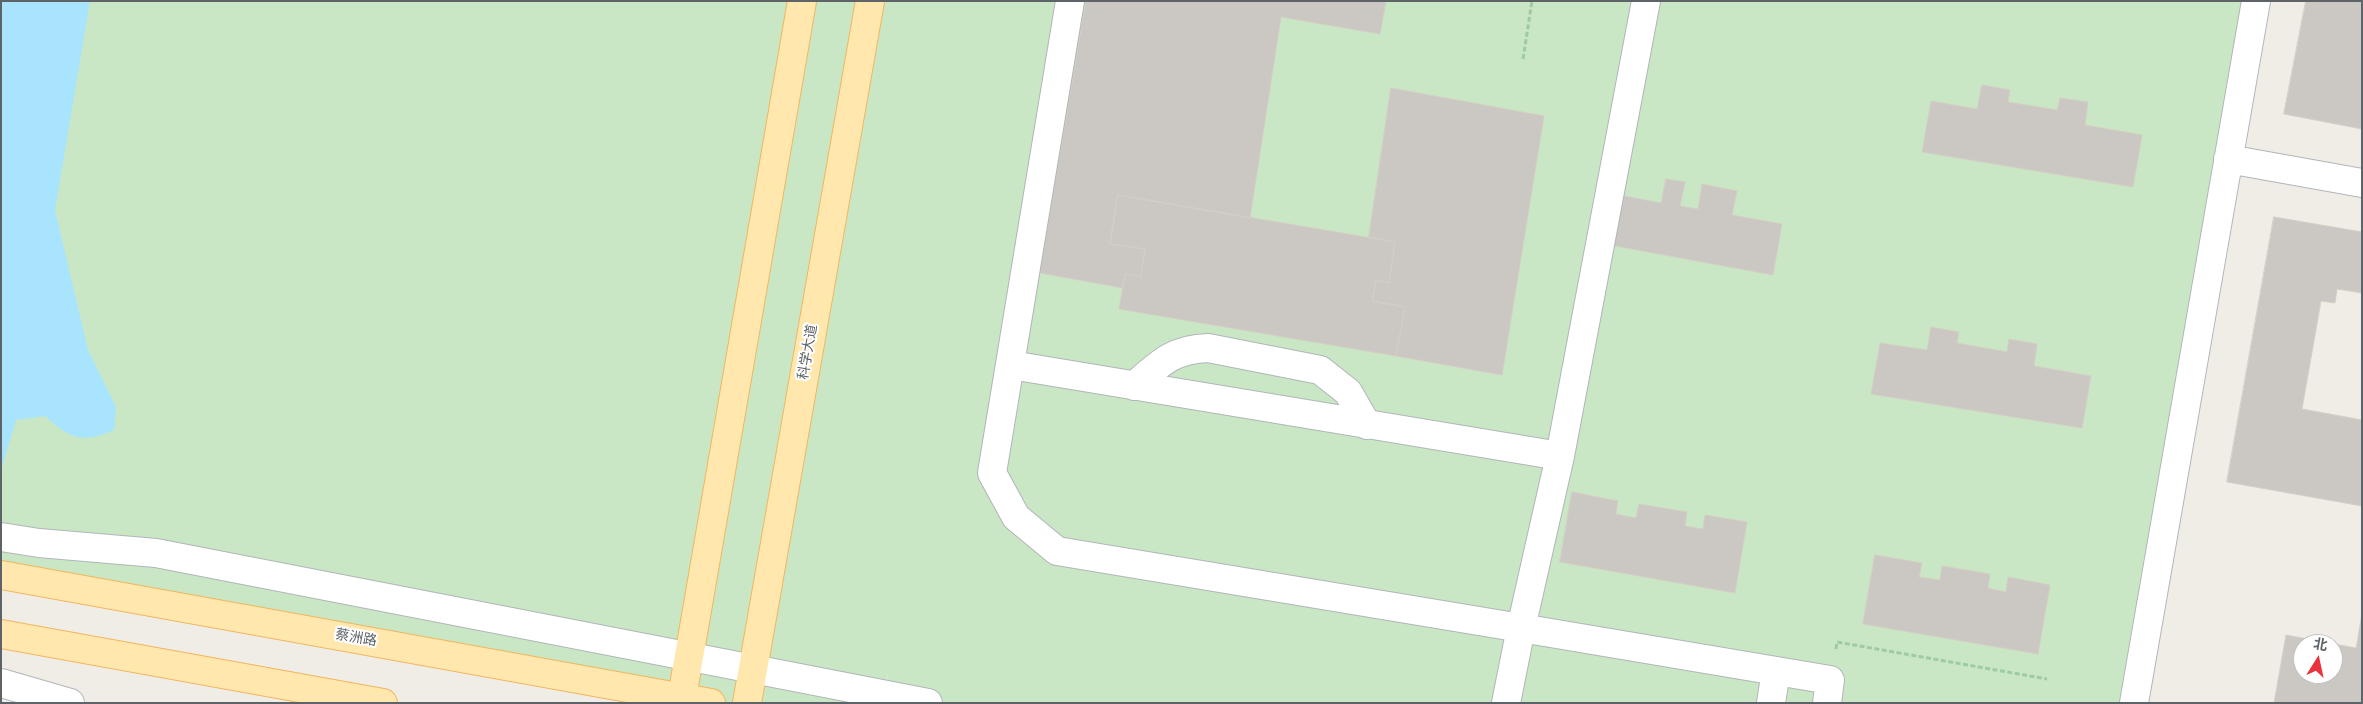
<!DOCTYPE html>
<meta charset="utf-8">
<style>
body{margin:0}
#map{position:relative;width:2363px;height:704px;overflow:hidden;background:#f0ede7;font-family:"Fira Sans Condensed","Noto Sans SC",sans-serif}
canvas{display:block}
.frame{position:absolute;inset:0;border:2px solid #5e6367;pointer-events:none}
.north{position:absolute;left:2293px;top:634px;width:50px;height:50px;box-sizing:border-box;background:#fff;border:1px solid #bfc1c2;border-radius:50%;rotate:10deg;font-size:14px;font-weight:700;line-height:20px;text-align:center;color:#5e6367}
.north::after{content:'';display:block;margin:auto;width:18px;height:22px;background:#e9343d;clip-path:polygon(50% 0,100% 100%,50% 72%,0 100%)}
</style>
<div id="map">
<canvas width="2363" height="704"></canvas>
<div class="frame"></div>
<div class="north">北</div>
</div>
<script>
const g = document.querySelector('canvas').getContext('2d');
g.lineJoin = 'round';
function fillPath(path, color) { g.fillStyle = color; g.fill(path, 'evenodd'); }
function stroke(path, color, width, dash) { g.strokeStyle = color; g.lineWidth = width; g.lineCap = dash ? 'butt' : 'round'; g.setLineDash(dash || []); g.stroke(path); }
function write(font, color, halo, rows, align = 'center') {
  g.font = font + ' "Fira Sans Condensed","Noto Sans SC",sans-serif'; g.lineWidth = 4; g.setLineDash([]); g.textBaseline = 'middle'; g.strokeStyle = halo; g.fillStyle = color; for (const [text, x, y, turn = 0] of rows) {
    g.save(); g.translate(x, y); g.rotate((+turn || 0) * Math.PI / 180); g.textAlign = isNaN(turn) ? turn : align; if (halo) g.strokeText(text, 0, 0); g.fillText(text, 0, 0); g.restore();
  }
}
fillPath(new Path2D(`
 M1,1H2256L2134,703H928L885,695L888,671L882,703H706L1,575Z`), '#c9e7c4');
fillPath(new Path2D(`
 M1,1H90L55,210L88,350L116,407L114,430C81,444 71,439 45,416L16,420L1,470Z`), '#a9e4ff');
const building = new Path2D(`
 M1086,1H1386L1380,34L1281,17L1250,218L1118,195L1110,244L1145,249L1141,277L1125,274L1123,288L1040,273Z
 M2306,1H2362V129L2284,114Z
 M1982,85L2010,90L2008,102L2057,110L2060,98L2088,102L2085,125L2142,135L2133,187L1922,152L1931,101L1977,109Z
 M1391,88L1544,116L1502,375L1396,356L1405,307L1372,301L1376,280L1389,283L1395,242L1369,237Z
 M1666,179L1685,182L1680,206L1698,209L1702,184L1737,191L1732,215L1782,224L1773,275L1610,245L1619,195L1661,203Z
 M1118,195L1395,242L1389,283L1376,280L1372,301L1405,307L1396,356L1119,309L1125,274L1141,277L1145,249L1110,244Z
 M2274,217L2362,232V293L2337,289L2335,303L2321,301L2302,409L2362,420V506L2227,482Z
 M1931,327L1959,332L1957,343L2007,352L2009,339L2037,344L2034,366L2091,376L2082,428L1871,394L1880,343L1927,350Z
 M1572,492L1618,501L1616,514L1636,518L1639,504L1687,512L1685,526L1703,529L1705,515L1747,522L1735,593L1560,562Z
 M1875,555L1922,563L1919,577L1940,580L1942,566L1990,574L1988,588L2006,592L2008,577L2050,585L2038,654L1863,624Z
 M2362,613V703H2274L2286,635L2356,648ZM2303,644H2333V674H2303Z`);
fillPath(building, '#cbc8c3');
stroke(building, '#d5cec5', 1);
const minor = new Path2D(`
 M1070,1L992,473L1016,517L1057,551L1521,628L1506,703
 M2228,159L2362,183
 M1011,365L1560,456L1646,1
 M1134,386C1159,364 1173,349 1208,348L1320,370L1348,392L1367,425
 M1560,456L1521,628L1830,680L1827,703
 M1,537L39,543L156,553L928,703
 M1,683L70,703
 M1771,703L1776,671
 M2134,703L2256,1`);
const major = new Path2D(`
 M1,575L711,703
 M1,634L383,703
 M681,703L802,1
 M747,703L870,1`);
stroke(minor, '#b2b5b9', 30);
stroke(major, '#f1b65f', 30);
stroke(new Path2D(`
 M1523,59L1532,1
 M1836,649L1837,642L2047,679`), '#9ecba5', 3, [5, 2.5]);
stroke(minor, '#fff', 28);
stroke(major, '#ffe7ae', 28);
write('14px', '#5e6367', '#fff', [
 ["科学大道",808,352,-80],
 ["蔡洲路",356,638,10]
]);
</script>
